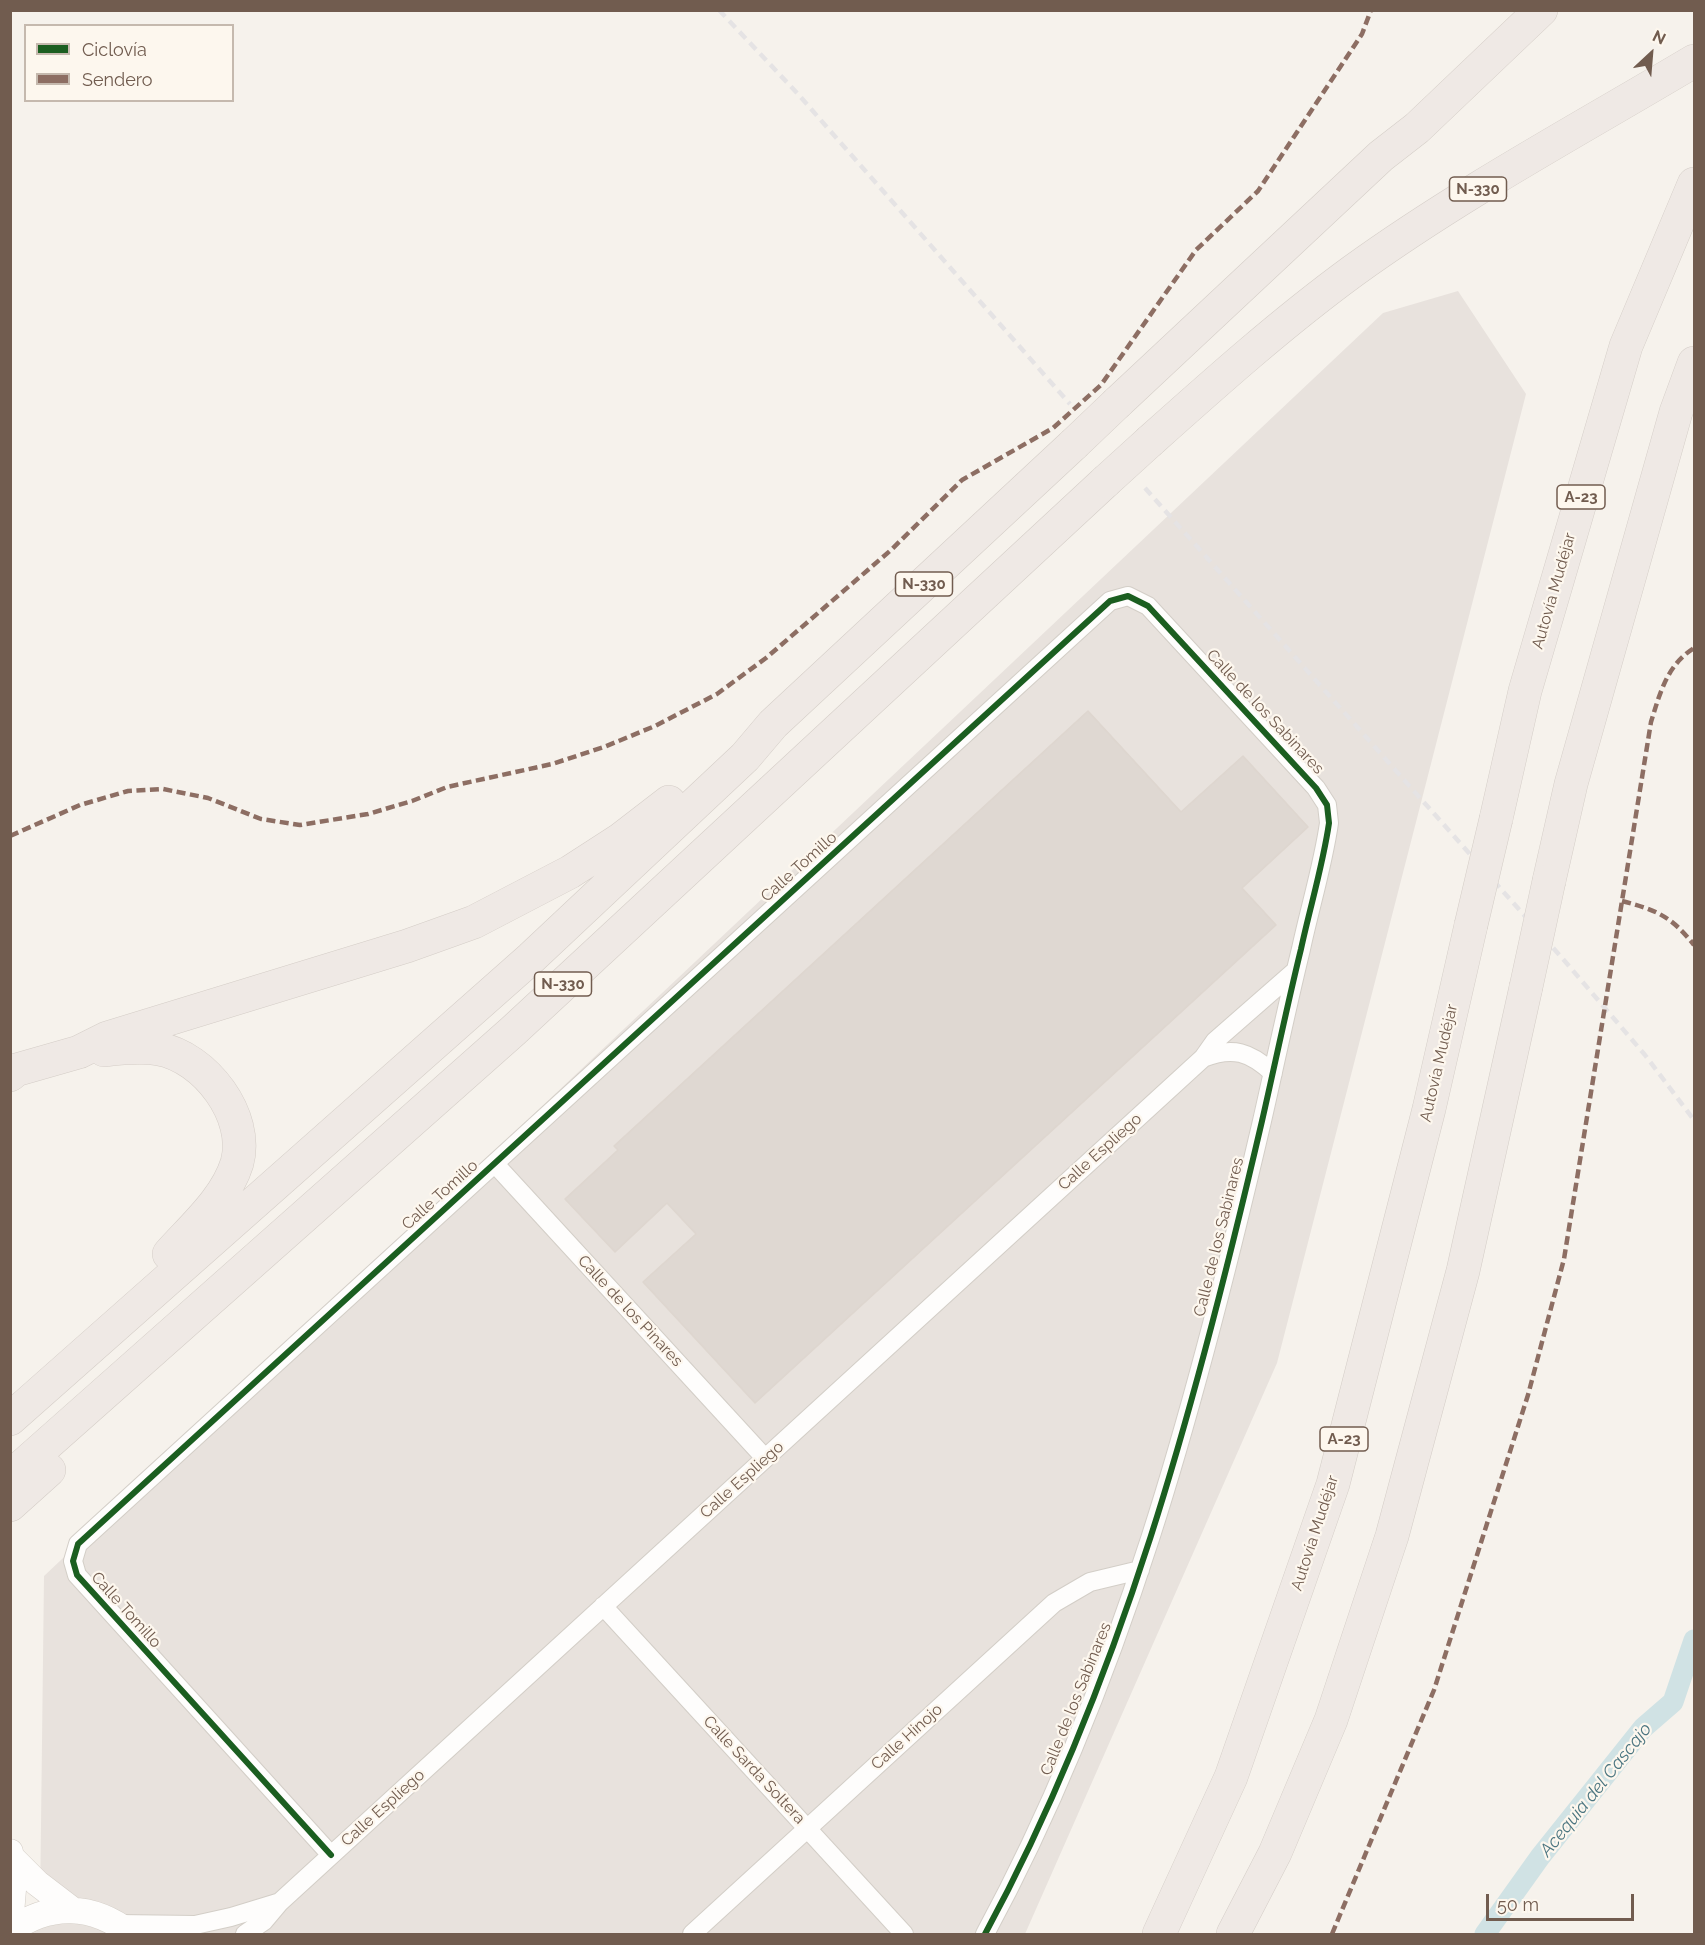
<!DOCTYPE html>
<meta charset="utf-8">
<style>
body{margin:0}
#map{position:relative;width:1705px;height:1945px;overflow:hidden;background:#f6f2ec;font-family:Raleway,sans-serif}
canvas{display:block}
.frame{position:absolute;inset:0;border:12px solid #715c4f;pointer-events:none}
.legend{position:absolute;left:24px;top:24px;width:210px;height:78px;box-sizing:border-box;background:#fdf7ee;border:2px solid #c5b9ae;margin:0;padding:8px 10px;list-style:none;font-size:18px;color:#715c4f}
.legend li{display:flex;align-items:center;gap:12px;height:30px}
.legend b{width:30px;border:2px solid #c5b9ae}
.north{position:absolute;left:1621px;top:24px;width:60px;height:60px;-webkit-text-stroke:4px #fdf7ee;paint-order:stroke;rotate:26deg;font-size:16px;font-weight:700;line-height:24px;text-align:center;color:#715c4f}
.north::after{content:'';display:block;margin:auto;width:21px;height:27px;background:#715c4f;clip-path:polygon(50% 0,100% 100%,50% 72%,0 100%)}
.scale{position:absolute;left:1486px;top:1894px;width:148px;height:27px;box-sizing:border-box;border:3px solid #715c4f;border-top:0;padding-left:8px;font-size:18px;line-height:21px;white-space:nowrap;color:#715c4f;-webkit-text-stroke:4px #fdf7ee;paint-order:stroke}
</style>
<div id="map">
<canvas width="1705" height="1945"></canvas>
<div class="frame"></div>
<ul class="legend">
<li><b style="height:8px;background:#1b5e20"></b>Ciclovía</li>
<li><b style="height:8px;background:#8d6e63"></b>Sendero</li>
</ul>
<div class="north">N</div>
<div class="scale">50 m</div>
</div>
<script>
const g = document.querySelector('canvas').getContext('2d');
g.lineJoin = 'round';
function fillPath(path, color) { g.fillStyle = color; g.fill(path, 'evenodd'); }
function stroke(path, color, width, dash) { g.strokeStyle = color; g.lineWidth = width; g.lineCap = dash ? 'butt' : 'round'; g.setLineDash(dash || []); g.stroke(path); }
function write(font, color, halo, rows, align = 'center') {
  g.font = font + ' Raleway,sans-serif'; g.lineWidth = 4.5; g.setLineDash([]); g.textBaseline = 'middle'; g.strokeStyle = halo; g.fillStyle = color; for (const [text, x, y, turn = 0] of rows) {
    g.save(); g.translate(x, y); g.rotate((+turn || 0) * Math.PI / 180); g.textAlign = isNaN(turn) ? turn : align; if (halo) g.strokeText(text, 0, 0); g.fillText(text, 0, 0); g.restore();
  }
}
fillPath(new Path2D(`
 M1458,291L1526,394L1277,1363L1025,1934H25L40,1908L44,1576L1383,313Z`), '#e8e2dd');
stroke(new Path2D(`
 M1485,1934L1540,1857L1643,1728L1673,1702L1694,1640`), '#d0e2e4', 21);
const building = new Path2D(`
 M1088,711L1181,812L1243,756L1308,827L1242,888L1276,925L755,1403L643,1282L696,1234L667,1203L615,1252L565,1199L618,1150L614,1146Z`);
fillPath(building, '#dfd8d2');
stroke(building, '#ded6cf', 1.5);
const street = new Path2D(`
 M1203,1058C1233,1046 1250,1052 1273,1073
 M495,1164L765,1458
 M603,1606L904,1934
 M331,1855L77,1575L73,1561L78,1544L1110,601L1128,596L1148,606L1316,788L1327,805L1329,823C1323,865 1310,907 1301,949C1287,1006 1275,1064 1262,1121C1197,1400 1122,1681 985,1934
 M118,1924L195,1925L231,1917L280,1902
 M245,1934L264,1921L280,1902L1203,1058L1215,1041L1295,971
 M692,1934L1054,1603L1090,1582L1140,1570`);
const secondary = new Path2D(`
 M10,1852L14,1878L10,1925
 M13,1859L37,1883L71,1909
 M10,1931C50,1902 93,1904 131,1934`);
const highway = new Path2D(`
 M1117,403L1381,156L1417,128L1541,10
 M1150,441C1216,382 1282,323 1353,271C1461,193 1580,129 1694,61
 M1496,819L1525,691L1626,346L1694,184
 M1549,881L1571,784L1676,412L1694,363
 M104,1050C121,1048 143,1046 159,1049C205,1057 250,1116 237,1163C226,1199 193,1227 169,1254
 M10,1075L16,1070L79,1052L107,1038L407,946L474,922L570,872L621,839L669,802
 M10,1419L531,958L745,757L773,724L1074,444
 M10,1477L513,1031L1106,481
 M10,1505L49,1470
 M1159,1934L1231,1777L1333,1484L1429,1109L1471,925
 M1233,1934L1275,1853L1331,1720L1392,1536L1463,1271L1526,987`);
stroke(street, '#d3cec7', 20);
stroke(secondary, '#d4cec7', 27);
stroke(highway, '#d4cdc7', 34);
stroke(street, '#fefdfc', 18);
stroke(secondary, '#fefdfc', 26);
stroke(highway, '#efe9e5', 33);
stroke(new Path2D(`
 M719,10L797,93L1070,404
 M1145,488L1563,959L1645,1055L1694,1120`), '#e5e3e4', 4.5, [9, 6]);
const highwayBridge = new Path2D(`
 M1074,444L1117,403
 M1106,481L1150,441
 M1471,925L1496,819
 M1526,987L1549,881`);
stroke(highwayBridge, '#d4cdc7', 34, []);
stroke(highwayBridge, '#efe9e5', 33);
stroke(new Path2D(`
 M10,836L80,805L128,791L163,789L208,798L261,819L300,825L368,814L412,801L447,787L552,764L604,747L655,726L717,694L766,658L891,550L962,480L1053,428L1101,385L1196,250L1258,191L1362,34L1371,10
 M1622,901C1657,910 1672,917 1694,945
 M1332,1934L1434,1690L1528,1395L1564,1259L1651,722C1660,693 1667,665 1694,648`), '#8d6e63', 4.5, [9, 4.5]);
stroke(new Path2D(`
 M331,1855L77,1575L73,1561L78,1544L1110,601L1128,596L1148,606L1316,788L1327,805L1329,823C1323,865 1310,907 1301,949C1287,1006 1275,1064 1262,1121C1197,1400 1122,1681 985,1934`), '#1b5e20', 6);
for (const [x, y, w] of [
 [1478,189,57],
 [1581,497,48],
 [924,584,57],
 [563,984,57],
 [1344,1439,48]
]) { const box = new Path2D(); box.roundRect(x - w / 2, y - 12, w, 24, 4.5); g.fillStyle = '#fdf7ee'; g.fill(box); stroke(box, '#715c4f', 1.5); }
write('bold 15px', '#715c4f', null, [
 ["N-330",1478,189],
 ["A-23",1581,497],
 ["N-330",924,584],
 ["N-330",563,984],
 ["A-23",1344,1439]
]);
write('16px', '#715c4f', '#fdf7ee', [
 ["Autovía Mudéjar",1554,591,-74],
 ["Calle de los Sabinares",1265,712,47],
 ["Calle Tomillo",799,867,-42],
 ["Autovía Mudéjar",1439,1063,-77],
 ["Calle Espliego",1100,1152,-42],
 ["Calle Tomillo",440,1195,-42],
 ["Calle de los Sabinares",1219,1237,-76],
 ["Calle de los Pinares",630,1311,47],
 ["Calle Espliego",742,1480,-42],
 ["Autovía Mudéjar",1315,1533,-72],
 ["Calle Tomillo",126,1610,48],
 ["Calle de los Sabinares",1076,1699,-68],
 ["Calle Hinojo",907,1737,-42],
 ["Calle Sarda Soltera",754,1770,47],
 ["Calle Espliego",383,1808,-42]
]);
write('italic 18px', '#4c7681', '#fdf7ee', [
 ["Acequia del Cascajo",1596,1790,-51]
]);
</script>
